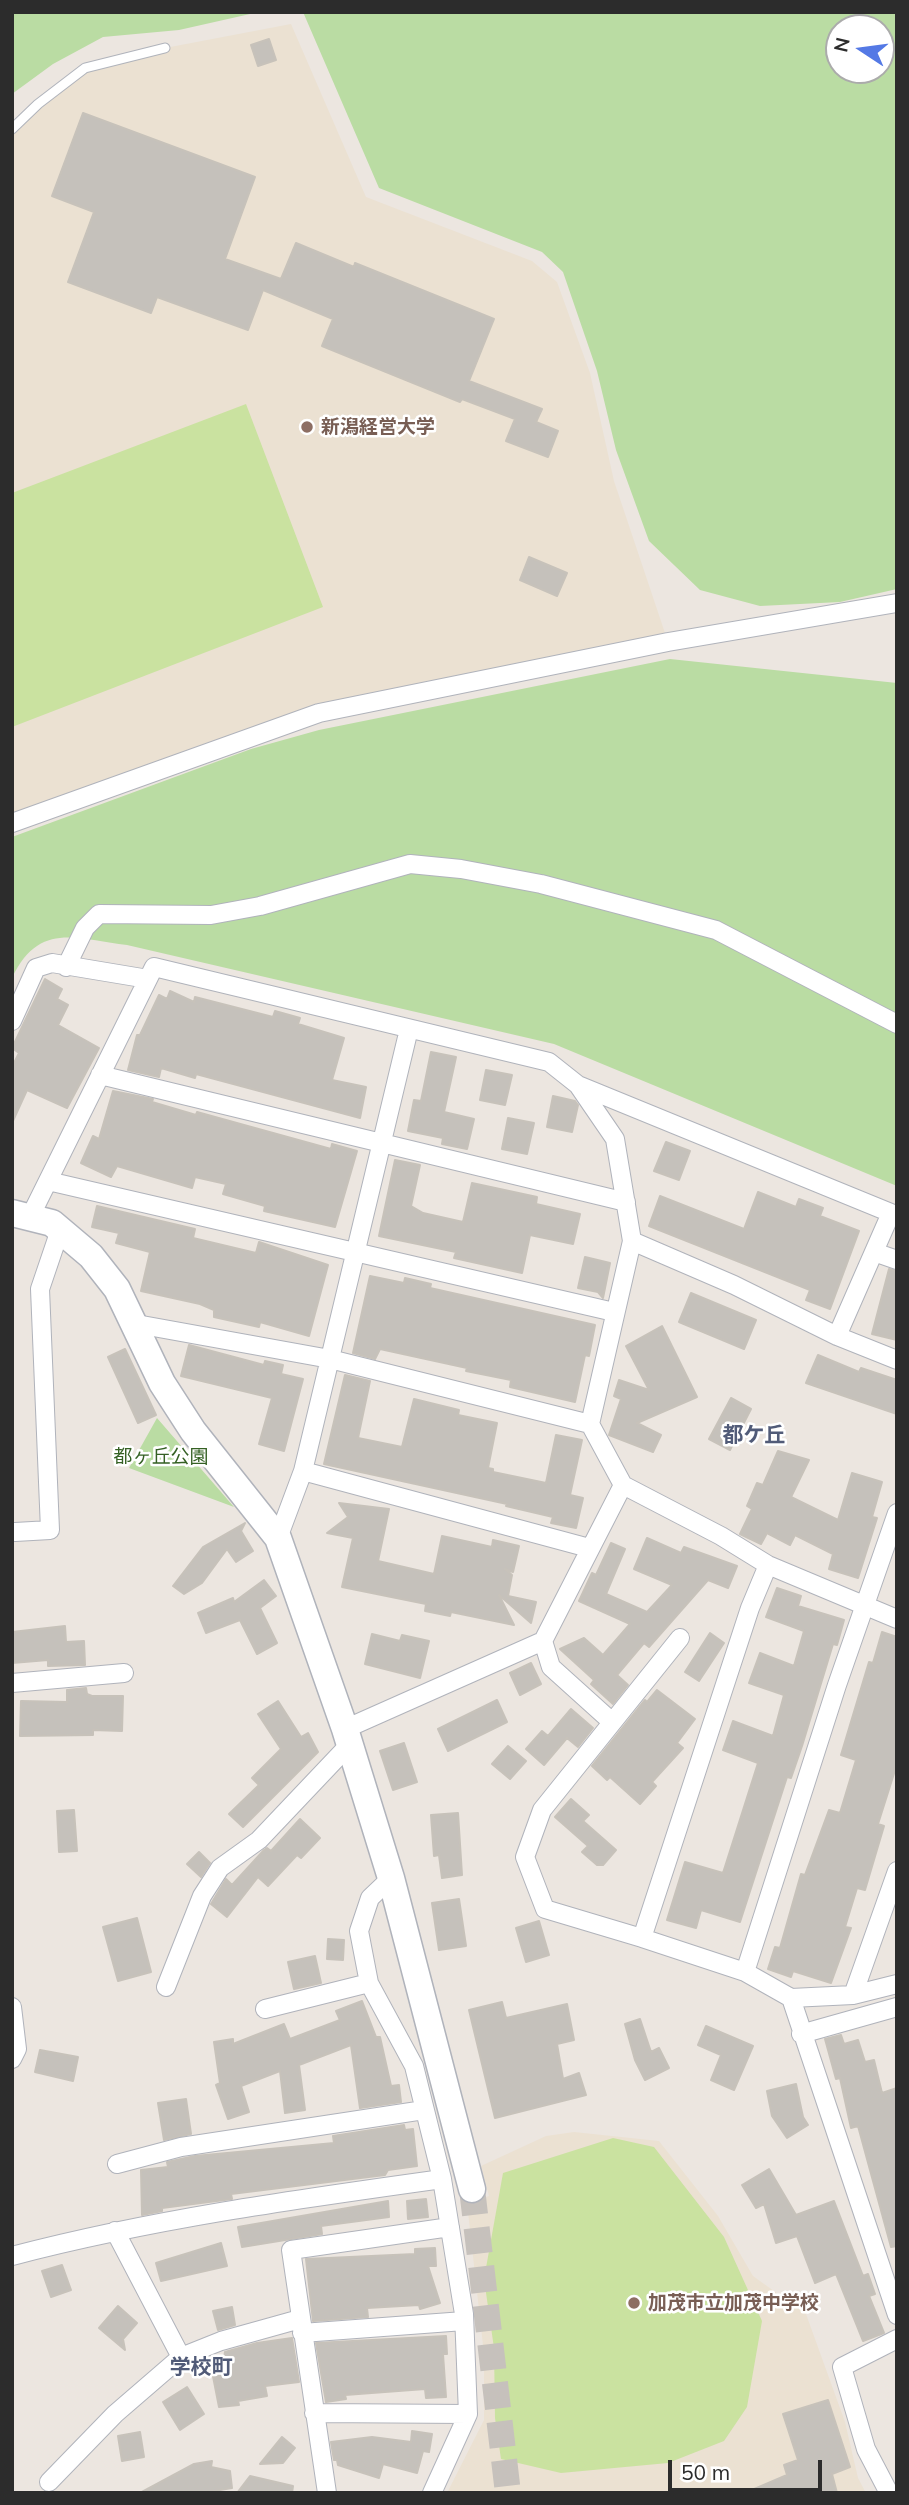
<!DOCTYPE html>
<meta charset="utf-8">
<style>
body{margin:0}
#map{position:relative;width:909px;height:2505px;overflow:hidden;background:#ece6e0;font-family:Mulish,sans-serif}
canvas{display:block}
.frame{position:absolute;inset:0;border:14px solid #2c2c2c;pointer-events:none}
.north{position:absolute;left:825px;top:14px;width:70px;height:70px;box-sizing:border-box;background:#fff;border:2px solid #ababab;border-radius:50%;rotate:283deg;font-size:19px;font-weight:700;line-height:28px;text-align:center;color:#2c2c2c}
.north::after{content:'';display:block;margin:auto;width:24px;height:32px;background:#5479e5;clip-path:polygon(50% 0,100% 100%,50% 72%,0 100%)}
.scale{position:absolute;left:668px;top:2460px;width:154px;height:32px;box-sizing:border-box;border:4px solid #2c2c2c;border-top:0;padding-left:9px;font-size:21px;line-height:24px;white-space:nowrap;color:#2c2c2c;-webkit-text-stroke:5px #fff;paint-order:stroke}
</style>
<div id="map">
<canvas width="909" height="2505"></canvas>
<div class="frame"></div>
<div class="north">N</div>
<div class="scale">50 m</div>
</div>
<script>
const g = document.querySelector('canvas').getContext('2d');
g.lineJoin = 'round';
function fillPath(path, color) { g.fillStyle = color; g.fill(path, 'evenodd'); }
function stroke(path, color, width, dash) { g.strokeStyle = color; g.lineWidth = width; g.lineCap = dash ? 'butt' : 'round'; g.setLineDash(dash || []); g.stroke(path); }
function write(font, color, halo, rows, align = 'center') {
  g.font = font + ' Mulish,"Noto Sans JP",sans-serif'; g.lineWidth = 5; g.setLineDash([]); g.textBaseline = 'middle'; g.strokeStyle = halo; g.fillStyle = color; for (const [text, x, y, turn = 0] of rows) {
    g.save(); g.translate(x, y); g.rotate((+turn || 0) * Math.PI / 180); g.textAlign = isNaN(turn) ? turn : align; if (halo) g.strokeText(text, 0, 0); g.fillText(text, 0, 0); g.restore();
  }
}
fillPath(new Path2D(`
 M291,24L366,197L532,261L557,282L590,373L614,481L668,642L319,713L12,823V129L85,68L165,48Z
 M574,2132L659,2141L718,2216L753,2276L806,2314L845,2422L858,2478L866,2493H447L484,2420V2354L467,2203L489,2196L481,2166L546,2136Z`), '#ebe1d2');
fillPath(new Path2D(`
 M12,12H259L179,30L103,37L53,64L12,94Z
 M303,12H897V589L840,602L760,606L700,590L649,541L616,450L597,371L563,272L542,252L379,188ZM839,28H881V70H839Z
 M670,659L897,683V1186L554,1044L127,945C76,939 39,921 12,978V837L251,749L319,730Z
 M157,1418L234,1507L129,1468Z`), '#badca3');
fillPath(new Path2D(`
 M246,404L323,607L12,727V493Z
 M613,2138L654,2147L724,2237L762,2321L747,2407L724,2441L668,2463L561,2473L501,2459L495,2418L494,2348L484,2279L503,2173Z`), '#cae2a0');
const building = new Path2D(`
 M269,39L276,60L258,66L251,45Z
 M83,113L255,177L225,259L281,279L296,243L354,267L355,263L494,319L469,381L542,409L536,422L558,431L548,457L506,441L515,419L462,399L460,402L322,346L333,319L263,290L248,330L157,297L151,313L68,282L94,212L52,196Z
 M529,557L567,573L557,596L520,580Z
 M45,979L62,989L57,999L68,1005L58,1025L99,1048L67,1108L27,1090L12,1123V1067L19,1053L12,1048Z
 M170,991L194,1002L195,997L273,1017L275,1011L300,1018L298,1024L344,1038L332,1080L366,1087L360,1118L196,1074L195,1078L161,1068L159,1077L128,1070L137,1035H140L159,995L167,999Z
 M431,1052L456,1057L444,1112L474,1119L467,1149L442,1144L443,1138L408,1131L414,1100L421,1101Z
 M486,1070L512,1075L505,1105L480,1100Z
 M113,1091L153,1099L152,1102L196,1115L197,1112L331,1149L332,1144L357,1151L335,1227L264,1211L265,1206L223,1194L226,1184L195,1177L192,1188L117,1166L111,1177L81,1163L93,1136L99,1139Z
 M553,1096L575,1101L578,1105L572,1132L547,1127Z
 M508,1118L534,1123L527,1154L502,1149Z
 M666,1142L690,1151L679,1180L654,1171Z
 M395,1160L420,1165L411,1206L423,1213L463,1222L472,1183L537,1197L536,1204L580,1214L573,1244L530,1235L522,1273L454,1258L456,1252L379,1236Z
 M758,1192L796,1207L799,1199L823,1208L820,1216L859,1231L830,1309L806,1300L810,1290L649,1226L660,1196L744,1229Z
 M97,1206L195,1229L193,1238L256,1253L259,1242L328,1265L309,1336L260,1322L259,1327L214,1317V1310L200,1304L141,1291L150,1252L116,1243L119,1233L92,1227Z
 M585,1257L610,1263L603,1298L598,1292L578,1288Z
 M889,1269L897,1271V1340L872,1334Z
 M370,1276L404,1283L405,1278L431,1284L430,1288L595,1325L589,1356L585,1355L575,1402L510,1387L511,1380L466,1371L467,1368L380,1349L375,1359L353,1353Z
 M691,1293L756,1320L744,1349L679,1322Z
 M662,1326L697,1397L637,1423L661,1435L653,1452L609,1435L621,1399L614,1396L619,1380L649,1390L626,1346Z
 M189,1345L264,1365L265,1361L283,1365L281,1374L303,1379L284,1451L259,1444L272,1398L181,1376Z
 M125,1349L156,1415L138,1423L108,1357Z
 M818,1355L859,1372L861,1368L897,1380V1414L806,1383Z
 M345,1375L370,1381L358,1438L402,1447L414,1399L459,1410L458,1415L497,1423L488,1468L493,1469V1472L546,1483L556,1435L582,1440L570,1495L583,1498L576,1528L551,1523L553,1517L506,1506L507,1504L324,1464Z
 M731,1398L751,1409L730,1450L709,1439Z
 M778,1451L809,1460L791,1497L838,1520L852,1473L882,1482L872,1517L877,1518L858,1578L829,1569L833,1554L795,1535L790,1545L767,1533L761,1544L740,1534L752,1509L747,1506L757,1483L763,1485Z
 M339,1503L389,1509L378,1561L434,1574L442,1536L492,1547L493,1540L519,1546L513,1572L505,1569L512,1575L508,1596L536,1602L531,1623L499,1595L514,1625L451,1612L450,1616L425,1611L426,1604L342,1587L353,1538L327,1533L348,1517Z
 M245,1523L241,1531L253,1551L236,1562L227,1549L202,1583L184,1594L173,1586L203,1547Z
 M647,1538L681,1553L684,1547L737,1566L728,1588L708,1580L649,1647L644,1643L617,1675L628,1685L613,1704L591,1684L594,1680L560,1649L584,1638L603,1655L630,1624L579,1601L592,1573L596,1575L611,1543L625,1549L606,1594L647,1612L672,1585L634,1569Z
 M264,1580L276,1596L260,1608L277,1643L257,1654L240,1620L206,1633L198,1613L233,1598L234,1602Z
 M777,1588L801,1596L798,1606L844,1620L837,1645L833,1644L802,1746L791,1778L787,1777L740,1922L701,1910L696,1928L667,1920L685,1862L723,1873L758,1763L723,1750L733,1721L773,1736L784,1695L749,1683L760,1653L794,1666L804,1631L766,1617Z
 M65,1626L66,1642L84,1641L85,1665L48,1666V1660L12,1663V1632Z
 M882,1632L897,1637V1764L878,1824L884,1826L865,1890L857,1888L845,1927L851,1928L831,1983L793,1971L791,1977L768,1969L775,1947L780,1948L801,1874L805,1875L829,1810L840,1813L856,1760L841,1755L869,1662L873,1663Z
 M710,1633L724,1643L699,1681L685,1672Z
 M372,1634L400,1641L402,1635L429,1641L420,1678L365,1664Z
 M531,1663L541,1684L520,1695L510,1673Z
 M86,1688L87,1694L92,1696H123L122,1731L93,1730V1735L20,1736L21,1701L67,1702V1690Z
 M657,1690L695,1719L677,1743L683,1748L652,1782L656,1786L640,1804L610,1777L607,1780L592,1766L645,1700L647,1702Z
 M497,1700L507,1722L448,1751L438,1729Z
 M278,1701L301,1737L308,1733L318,1752L243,1827L229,1814L259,1785L252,1778L281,1749L258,1714Z
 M571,1709L593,1728L578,1747L567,1738L544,1765L526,1749L542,1731L548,1736Z
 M404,1743L417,1782L393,1790L380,1751Z
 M508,1746L526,1761L510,1779L492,1764Z
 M571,1799L589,1815L583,1821L616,1850L603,1865H597L582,1852L588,1846L555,1817Z
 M74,1810L77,1851L59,1852L57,1811Z
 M458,1813L462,1875L442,1878L439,1855L434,1856L431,1815Z
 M300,1819L320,1838L301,1858L297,1855L268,1886L258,1877L227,1917L211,1904L226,1879L232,1885L264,1850L267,1848L271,1851Z
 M199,1852L210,1863L201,1877L187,1864Z
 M459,1899L466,1946L439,1950L432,1903Z
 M137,1918L151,1972L118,1981L103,1927Z
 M539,1921L549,1955L526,1962L516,1928Z
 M328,1939L344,1940L343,1960L327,1959Z
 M315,1956L321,1983L294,1989L288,1962Z
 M362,2001L376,2037H380L391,2086L399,2085L401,2102L360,2108L351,2045L299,2065L305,2110L285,2113L280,2071L241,2086L249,2112L228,2119L216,2085L220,2083L214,2042L233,2039V2044L284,2024L290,2039L340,2020L336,2011Z
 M502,2002L506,2018L567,2004L574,2040L557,2044L563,2079L579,2073L586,2095L495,2118L469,2010Z
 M640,2019L651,2052L659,2048L669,2068L645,2080L635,2060L625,2024Z
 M706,2026L753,2046L734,2090L711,2080L721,2055L698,2045Z
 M841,2035L844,2044L858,2040L865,2062L874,2060L882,2093L897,2088V2246L891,2247L858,2126L851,2128L840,2078L836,2079L825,2039Z
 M40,2050L78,2057L73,2081L35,2072Z
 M796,2084L803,2117L808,2125L787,2138L772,2116L767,2091Z
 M186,2099L191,2134L164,2140L158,2103Z
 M404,2125L405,2130L413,2129L417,2166L388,2170L385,2175L231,2194L232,2199L162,2208V2211L142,2215L141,2170L168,2167L167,2162L195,2156L334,2143L333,2136Z
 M769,2169L796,2215L834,2201L863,2276L868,2274L875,2294L869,2296L884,2333L863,2341L836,2274L815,2283L797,2236L776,2243L764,2204L756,2208L742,2185Z
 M426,2199L428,2217L408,2219L407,2201Z
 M388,2201L389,2217L321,2226L322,2234L242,2247L238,2227Z
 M221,2243L227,2266L161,2281L156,2263Z
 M435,2248L436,2266H428L440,2303L420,2309L419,2305L367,2308L368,2317L313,2321L306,2259L415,2254V2249Z
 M62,2265L71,2290L51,2297L42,2271Z
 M118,2306L137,2323L123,2339L125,2350L99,2328Z
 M232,2307L235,2325L218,2330L213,2311Z
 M446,2336L447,2354H443L446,2397L426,2398L425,2389L345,2395L346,2399L326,2402L316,2343Z
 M292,2338L299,2382L265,2386L267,2396L238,2401L239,2405L219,2407L210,2361L224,2358L225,2352L257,2343Z
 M187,2387L204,2414L180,2430L163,2402Z
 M828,2400L850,2467L832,2474L837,2493H745L787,2475L784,2465L798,2460L783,2414Z
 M412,2431L432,2434L429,2452L423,2451L417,2473L383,2464L379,2478L338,2465L337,2460H334L331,2442L372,2437L411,2442Z
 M140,2432L144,2457L122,2461L118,2436Z
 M282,2437L295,2448L283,2463L260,2464Z
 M212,2461L211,2467L230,2471L232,2488L202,2493H140L194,2464Z
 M250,2476L293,2486L292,2493H237Z`);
fillPath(building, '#c5c1bb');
stroke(building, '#c7c2ba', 2);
stroke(new Path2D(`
 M472,2189L508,2493`), '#c6c1bc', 26, [26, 13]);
const lane = new Path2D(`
 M12,129L38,104L85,68L165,48`);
const street = new Path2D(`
 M12,823L319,713L668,642L897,603
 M66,967L85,928L99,914L211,915L260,906L410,864L461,869L541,884L716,930L897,1024
 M12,1021L36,968L52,963L148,979
 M100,1075L626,1202
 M578,1085L615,1139L632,1241L590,1424L623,1485L721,1536L768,1565L897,1619
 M48,1181L614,1312
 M30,1217L154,967L549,1062L578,1085L891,1213L837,1336
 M632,1241L734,1285L837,1336L897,1360
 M874,1252L897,1260
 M131,1323L330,1359L590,1424
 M303,1471L589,1548
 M15,1532L50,1530L40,1289L60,1230
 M278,1538L303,1471L409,1029
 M768,1565L750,1608L642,1938L745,1972L791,1998L853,1995L897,1871
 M543,1641L551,1667L612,1722
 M12,1683L124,1673
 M345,1729L543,1641L623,1485
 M391,1878L370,1898L359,1931L369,1983L414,2066L442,2179L464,2314L468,2414L432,2493
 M642,1938L545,1909L525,1857L542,1810L680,1638
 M745,1972L837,1685L897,1513
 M166,1987L202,1896L220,1868L259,1840L350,1744
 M853,1995L897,1984
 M791,1998L897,2315
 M12,2007L17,2049L12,2059
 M265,2009L369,1983
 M801,2034L897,2007
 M117,2164L181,2147L424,2110
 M115,2231L181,2357
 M12,2256C153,2219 298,2199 442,2179
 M302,2333L464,2321
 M314,2413L468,2414
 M49,2482L115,2414L181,2357L221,2341L300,2319
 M327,2493L291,2250L450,2227
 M889,2493L866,2449L842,2367L897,2339`);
const secondary = new Path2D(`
 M12,1213L52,1223L91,1256L117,1289L162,1383L193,1431L278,1538L345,1729L391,1878L472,2189`);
stroke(lane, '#b0b3bb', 11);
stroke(street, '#b0b3bb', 20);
stroke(secondary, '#b0b3bb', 29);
stroke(lane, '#fff', 9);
stroke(street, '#fff', 18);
stroke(secondary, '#fff', 26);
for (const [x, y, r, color] of [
 [307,427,7,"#8d6e63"],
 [634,2303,7,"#8d6e63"]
]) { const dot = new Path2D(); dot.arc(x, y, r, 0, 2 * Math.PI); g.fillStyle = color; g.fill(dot); stroke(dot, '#fff', 2.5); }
write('bold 19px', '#785e54', '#fff', [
 ["新潟経営大学",321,427],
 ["加茂市立加茂中学校",648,2303]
], 'left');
write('19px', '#356124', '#fff', [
 ["都ヶ丘公園",161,1457]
]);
write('bold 21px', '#515b78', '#fff', [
 ["都ケ丘",754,1436],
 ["学校町",201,2368]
]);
</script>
